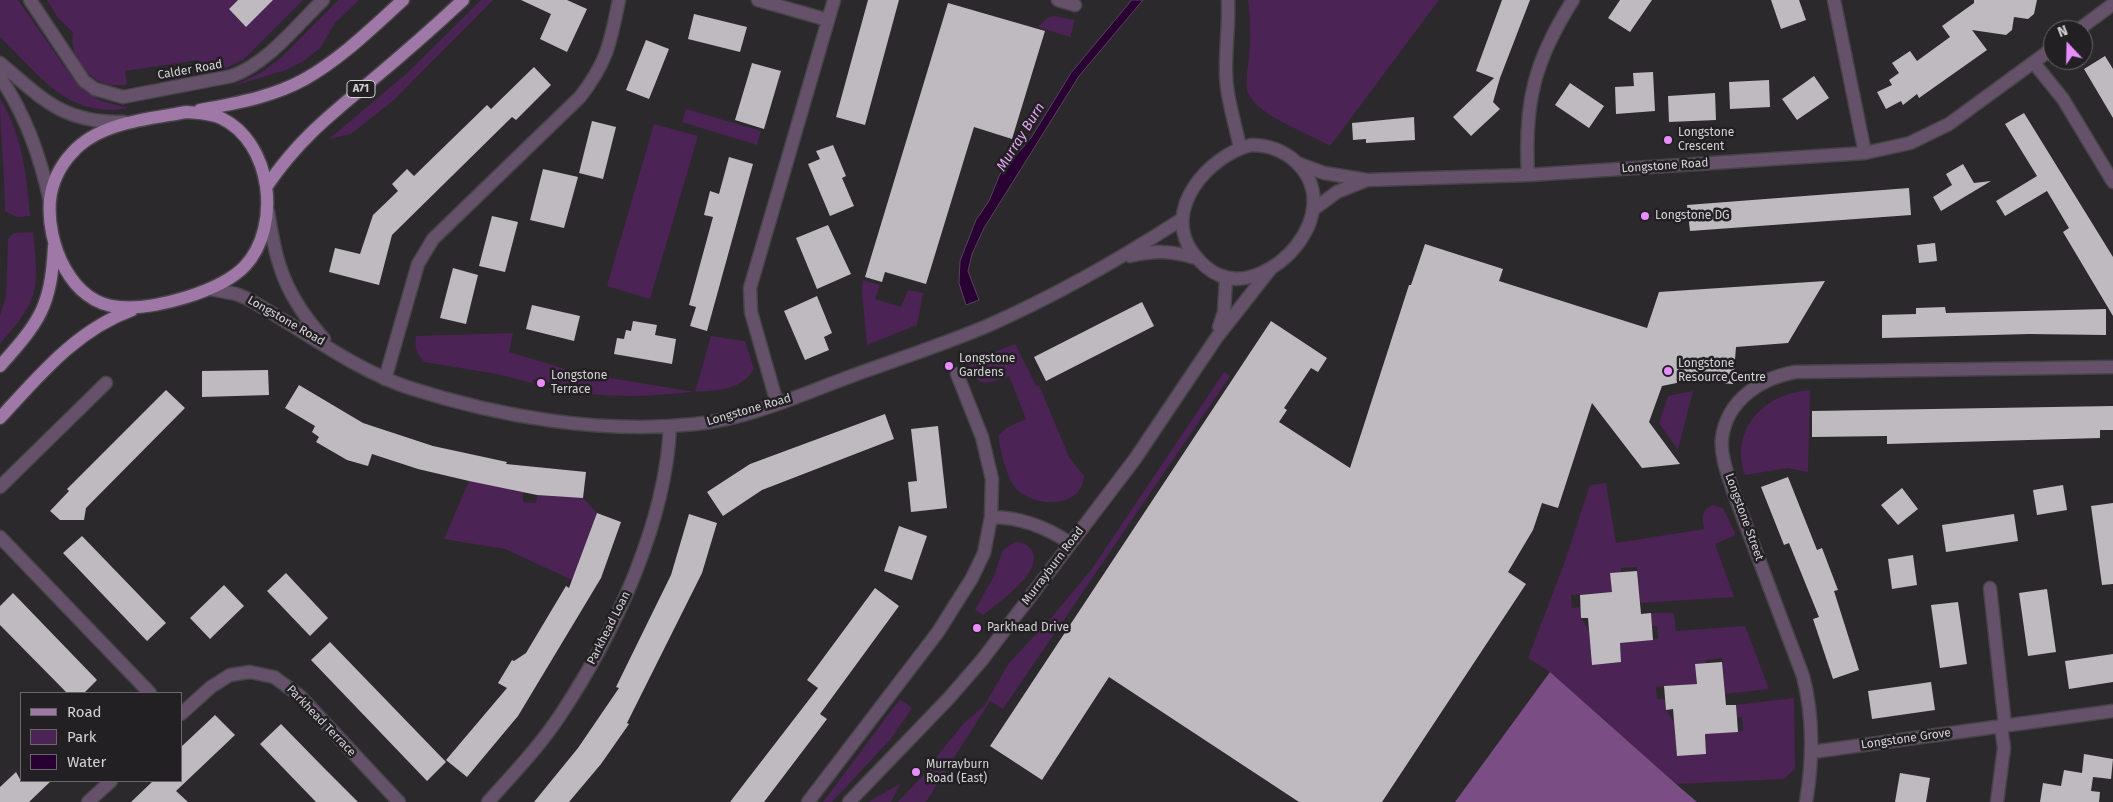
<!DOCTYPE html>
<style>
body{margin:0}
#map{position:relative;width:2113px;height:802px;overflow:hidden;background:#2c292d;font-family:"Fira Sans",sans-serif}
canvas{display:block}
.legend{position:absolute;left:20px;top:692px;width:162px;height:90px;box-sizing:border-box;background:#222023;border:1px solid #69676a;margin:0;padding:6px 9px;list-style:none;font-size:15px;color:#d4d2d5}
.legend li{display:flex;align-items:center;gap:10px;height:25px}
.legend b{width:25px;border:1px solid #69676a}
.north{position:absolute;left:2043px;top:20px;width:50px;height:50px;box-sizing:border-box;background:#222023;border:1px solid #69676a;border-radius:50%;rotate:339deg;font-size:14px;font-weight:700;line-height:20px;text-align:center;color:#d4d2d5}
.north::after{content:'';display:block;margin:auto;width:18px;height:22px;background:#e98dfe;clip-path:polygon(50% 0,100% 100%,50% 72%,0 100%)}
</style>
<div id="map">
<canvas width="2113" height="802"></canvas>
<ul class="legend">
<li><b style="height:6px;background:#9f78a8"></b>Road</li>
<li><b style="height:14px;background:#4b2354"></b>Park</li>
<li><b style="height:14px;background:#280031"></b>Water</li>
</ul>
<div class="north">N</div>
</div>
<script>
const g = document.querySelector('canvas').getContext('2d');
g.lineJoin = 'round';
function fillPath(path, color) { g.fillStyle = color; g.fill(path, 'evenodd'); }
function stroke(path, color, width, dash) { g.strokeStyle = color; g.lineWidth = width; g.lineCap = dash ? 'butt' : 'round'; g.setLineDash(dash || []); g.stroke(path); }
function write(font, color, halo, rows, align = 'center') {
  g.font = font + ' "Fira Sans",sans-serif'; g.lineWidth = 5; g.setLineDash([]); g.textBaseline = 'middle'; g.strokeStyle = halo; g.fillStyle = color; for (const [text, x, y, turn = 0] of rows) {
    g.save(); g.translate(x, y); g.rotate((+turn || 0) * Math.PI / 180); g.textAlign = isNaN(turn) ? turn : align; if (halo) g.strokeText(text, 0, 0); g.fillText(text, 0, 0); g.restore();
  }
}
fillPath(new Path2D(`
 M0,0H18L78,86L101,101L129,108C67,119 41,76 0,37Z
 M47,0H303L243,60L228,67L196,73L198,60L125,71L127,85C121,85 113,86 107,84C85,78 69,53 73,32L58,18Z
 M338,0H359L335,23L320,48L304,61L286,70L233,86L262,72L283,56Z
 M481,0H493L394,100L351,134L329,139L406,74Z
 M1248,0H1439L1330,146C1308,133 1261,117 1249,95C1245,89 1247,80 1247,73C1251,48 1251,25 1248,0Z
 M1054,16L1075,20L1070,37L1038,27L1047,18Z
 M0,98C23,138 26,171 30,216L17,217L5,211C5,173 0,136 0,98Z
 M686,109L761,131L757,145L682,122Z
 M654,124L698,136L650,299L607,286Z
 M33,232C39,291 40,298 0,344V315L6,297L8,239L14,233Z
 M863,280L880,285L875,299L901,307L908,290L923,293L917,325L867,345L862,292Z
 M513,333L509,352L579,373L695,392L711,336L745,341L754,369C749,376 743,383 734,386C721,391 706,391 693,392C645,397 598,399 551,387L552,384L533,379L532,383L497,374L424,362C417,353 414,348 416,336Z
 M1015,344L1036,386L1039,385L1069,457L1084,476C1081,510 1035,507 1016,489C1008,481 998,446 999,435L1006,428L1026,419L1009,376C984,384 979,390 968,362Z
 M1224,372L1230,376L1003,709L990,701L926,802H898L931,767L933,761L964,723L984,706L1009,663L1052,617L1091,570Z
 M1810,390L1808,472L1788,468L1745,475C1729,429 1765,393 1810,390Z
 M1693,391L1678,450L1659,423L1668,396Z
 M469,481H512V491L523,492V502L536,503L537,494L583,498L597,513L572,580L505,549L444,539Z
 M1606,483L1616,543L1704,529C1703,518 1700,511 1712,505L1723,508L1736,535L1715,544L1734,597L1640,603L1637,567L1621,568V572L1610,573L1612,592L1571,595L1572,608L1581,607V618L1589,631L1592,664L1621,662L1620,643L1658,639L1657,626H1652L1651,613H1674L1676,631L1745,626L1769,689L1725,694L1722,658L1706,660V664L1695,665L1697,684L1656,687L1657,699H1665L1666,710L1674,722L1677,756L1706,754L1705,734L1743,731L1742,717L1737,718L1736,705L1794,698L1795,769L1784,779L1676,784L1550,672L1528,658L1564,564L1590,485Z
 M1015,542C1022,542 1028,544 1032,551C1044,572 997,604 983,615L975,610L994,576L1003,550Z
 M900,699L912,708L890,740L832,802H823Z
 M901,783L891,802H869L870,801Z`), '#4b2354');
fillPath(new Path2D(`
 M1550,672L1676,784L1697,802H1455Z`), '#7a4d84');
const water = new Path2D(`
 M1132,0H1143L1079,76L984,228L972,254L968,271L979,300L966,305L959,283L960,261L976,220L989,201L1000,174L1031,138L1071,73Z`);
fillPath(water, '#280031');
stroke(water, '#5c3f62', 1);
fillPath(new Path2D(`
 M238,0H273L246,27L229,9Z
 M521,0H567L587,9L567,52L540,39L551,14Z
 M868,0H899L865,125L836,117Z
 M1502,0H1530L1500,78L1493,102L1500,109L1471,136L1453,117L1494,78L1476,71Z
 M1620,0H1652L1630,32L1608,18Z
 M1771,0H1799L1806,20L1781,29Z
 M1974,0H2037L2034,14L2028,19L2014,17L2012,30L2006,35L1972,30L1987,50L1919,98L1917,94L1903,105L1901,101L1886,109L1877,92L1892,85L1889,80L1899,73L1892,63L1910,51L1917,61L1950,37L1942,26L1974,3Z
 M948,3L1045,31L1012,139L974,127L926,284L885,272L882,282L865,277Z
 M694,14L747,27L740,52L688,39Z
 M646,40L669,49L649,99L626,90Z
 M2105,56L2113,69V118L2084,69Z
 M752,63L781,71L764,129L735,120Z
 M534,67L551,85L516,120L512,117L392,235L379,285L329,272L335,248L360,254L373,215L398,191L392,184L407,169L414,176L487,105L491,109Z
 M1653,72L1655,111L1616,114L1615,87L1634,86L1633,73Z
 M1814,76L1829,98L1797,120L1782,99Z
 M1769,80L1770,107L1730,109L1729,82Z
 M1570,83L1604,106L1589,128L1555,105Z
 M1715,93L1716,120L1669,122L1668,96Z
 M2024,113L2113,257V316L2063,232L2069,228L2047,191L2005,216L1996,201L2037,176L2005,124Z
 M1414,117L1415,140L1366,143V139L1353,140L1352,123Z
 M592,121L616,127L603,179L579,173Z
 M833,145L846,176L842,178L854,206L830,216L808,164L820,159L816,151Z
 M729,157L753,164L707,331L690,326L696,307L689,305L713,217L704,215L710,191L719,194Z
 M1963,164L1974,183L1991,181L1941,211L1933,197L1952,185L1946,174Z
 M543,169L578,177L564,228L530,220Z
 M1909,188L1911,215L1690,231L1687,205Z
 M492,216L518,222L505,272L479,266Z
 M828,225L851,274L817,289L796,238Z
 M1935,243L1937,261L1919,263L1917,245Z
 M1425,244L1503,269L1499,281L1647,328L1659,292L1825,281L1788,343L1736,347L1733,384L1691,380L1662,386L1649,422L1680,464L1642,468L1592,403L1558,508L1542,503L1533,530L1508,572L1526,584L1382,802H1299L1109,677L1042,780L990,746L1271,321L1327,358L1318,372L1311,368L1284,408L1287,410L1279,422L1350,468L1409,285H1411Z
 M453,268L478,275L466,324L440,318Z
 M817,296L832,333L824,337L829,350L805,360L784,311Z
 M1142,302L1154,326L1046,381L1034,357Z
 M532,305L580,316L574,341L526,329Z
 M1945,307L1946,313L2106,309V335L2029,334L1882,338V315L1916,314V308Z
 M633,321L657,325L655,335L676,339L672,364L614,354L617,338L624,339L626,330L631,331Z
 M268,370L269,395L202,397V371Z
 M299,385L363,423L433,446L507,462L506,464L586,472L583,498L537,495L469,481L418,469L372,454L368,466L347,460L316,442L319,437L312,432L315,426L285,408Z
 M166,390L185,408L86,508L84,520H60L50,511L69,491L67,489Z
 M2113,406V430H2100V438L1887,444V436L1812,437V411Z
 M885,414L894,439L762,490L723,516L707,492L750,464Z
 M938,426L947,508L911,512L908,482L917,481L911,429Z
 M1788,477L1817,550L1822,548L1838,590L1834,591L1859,670L1833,679L1813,619L1819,617L1789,543L1784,545L1761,487Z
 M2063,485L2067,510L2037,515L2033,490Z
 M1902,488L1918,509L1898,525L1881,505Z
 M2113,503V584L2102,585L2091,506Z
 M597,513L621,522L601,578L518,716L467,777L446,760L507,688L498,683L512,660L514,661L526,653L566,586L569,588Z
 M689,514L717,523L702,573L627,723L629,724L601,764L569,802H534L578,748L619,688L616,687L671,575Z
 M2014,514L2018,541L1946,552L1942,525Z
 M899,526L927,536L912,580L884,571Z
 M82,536L166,623L147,641L63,553Z
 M1913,555L1917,585L1892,589L1888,559Z
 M1637,571L1641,614L1651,613L1653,640L1620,643L1621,662L1592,665L1588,618H1581L1580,595L1612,592L1610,573Z
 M286,573L328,618L310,636L267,591Z
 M224,585L244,606L210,639L190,618Z
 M875,588L899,606L820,714L827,719L764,802H730L818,688L807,680Z
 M2047,589L2056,652L2028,656L2019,593Z
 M13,593L97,680L84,693H67L0,625V606Z
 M1958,602L1967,664L1940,668L1931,605Z
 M330,642L446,762L427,781L311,660Z
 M2113,654V682L2069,689L2065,661Z
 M1722,662L1726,705H1736L1738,732L1705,734L1706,754L1677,756L1673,709L1666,710L1664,686L1697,684L1695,664Z
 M1931,682L1935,710L1872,719L1868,691Z
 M215,715L235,735L176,791L188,802H131L153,781H181V747Z
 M281,724L323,767L358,802H316L260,744Z
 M2084,754L2113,759L2111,779L2093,777L2091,791L2100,792L2099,802H2040L2043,783L2061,786L2064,770L2082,773Z
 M16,772L21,781H51L29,802H0V787Z
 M1900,773L1930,778L1926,802H1895Z`), '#bebabf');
const minor = new Path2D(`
 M30,0L84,81L95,89L123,97L232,76C268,63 296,26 323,0
 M758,0L828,20
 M1058,0L1075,5
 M1228,0C1229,23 1226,44 1226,67C1225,94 1235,122 1240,148
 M1834,0L1865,153
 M2078,30L2113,4
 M0,63C44,100 63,123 124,122
 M2034,63L2063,99L2113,182
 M0,77C26,116 40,156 50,201
 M1251,145C1269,145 1283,150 1296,162C1349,212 1270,297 1219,275C1208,271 1200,262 1193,253C1161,210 1208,156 1251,145Z
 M1297,163L1324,173L1367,180L1528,175L1865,153L1910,143L1949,124L2053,48
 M1528,175C1524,103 1534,61 1573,0
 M1314,209L1337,192L1367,180
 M268,211C276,266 286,296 324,339
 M1130,256C1156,250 1171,251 1196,258
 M210,289L236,294L246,298C299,327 354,370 410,388C500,417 601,434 695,424C748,419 800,395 849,377C895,360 942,345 987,326C1055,296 1120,259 1182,219
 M1219,327L1224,312L1226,279
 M385,379L418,264L433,239L580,97C608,61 610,43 619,0
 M777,403L751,312L750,288L834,0
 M0,487L106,383
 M991,517C1020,517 1046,527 1070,543
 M0,537L150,693
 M1990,588L2005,725
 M181,714L211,687L230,675L250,672L274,677L300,696L399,802
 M1812,752L2113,711
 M88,802L111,781
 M488,802C513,774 540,746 561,714C614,634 666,523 670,426
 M808,802L938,632L972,578L984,553L991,517L992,479L982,437L957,374
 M849,802L949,698L982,660L1135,459L1217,337L1272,267
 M1806,802C1813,760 1814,718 1803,676L1733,491C1728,475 1720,455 1722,438C1727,400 1761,378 1795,372L2113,367
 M1997,802L2004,748L2001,726`);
const major = new Path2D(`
 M200,110C236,103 273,97 305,79C342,58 372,28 403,0
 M187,112C199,113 210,113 221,118C272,142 282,226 245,266C220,292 154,310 119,307C71,304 46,243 50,200C52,183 60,166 72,153C99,122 149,119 187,112Z
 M267,186C297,141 330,115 371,81C402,55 433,28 463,0
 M0,366C40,321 51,307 54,246
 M0,418C39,376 76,330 132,310`);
stroke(minor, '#474448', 15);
stroke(major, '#474448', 15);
stroke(minor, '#65526a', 12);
stroke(major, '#9f78a8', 12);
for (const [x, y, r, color] of [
 [1668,140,5,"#e98dfe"],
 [1645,216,5,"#e98dfe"],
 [949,366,5,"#e98dfe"],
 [1668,371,5,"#e98dfe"],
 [541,383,5,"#e98dfe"],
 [977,628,5,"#e98dfe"],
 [916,772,5,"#e98dfe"]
]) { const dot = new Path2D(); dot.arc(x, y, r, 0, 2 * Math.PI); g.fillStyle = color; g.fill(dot); stroke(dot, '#222023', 2); }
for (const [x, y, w] of [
 [361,89,28]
]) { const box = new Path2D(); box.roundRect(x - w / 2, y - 8.5, w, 17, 4); g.fillStyle = '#222023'; g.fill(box); stroke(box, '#d4d2d5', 1); }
write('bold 11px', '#d4d2d5', null, [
 ["A71",361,89]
]);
write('12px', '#d4d2d5', '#222023', [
 ["Calder Road",190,70,-10],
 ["Longstone Road",1665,166,-4],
 ["Longstone Road",286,321,30],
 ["Longstone Road",749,410,-16],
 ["Longstone Street",1744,517,70],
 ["Murrayburn Road",1053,566,-53],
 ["Parkhead Loan",609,628,-63],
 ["Parkhead Terrace",321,721,46],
 ["Longstone Grove",1906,739,-8]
]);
write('12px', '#d4d2d5', '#222023', [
 ["Longstone",1678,133],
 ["Crescent",1678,147],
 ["Longstone DG",1655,216],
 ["Longstone",959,359],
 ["Gardens",959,373],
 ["Longstone",1678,364],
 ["Resource Centre",1678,378],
 ["Longstone",551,376],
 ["Terrace",551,390],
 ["Parkhead Drive",987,628],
 ["Murrayburn",926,765],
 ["Road (East)",926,779]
], 'left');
write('italic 14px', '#e4a3f3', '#222023', [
 ["Murray Burn",1021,137,-58]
]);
</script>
